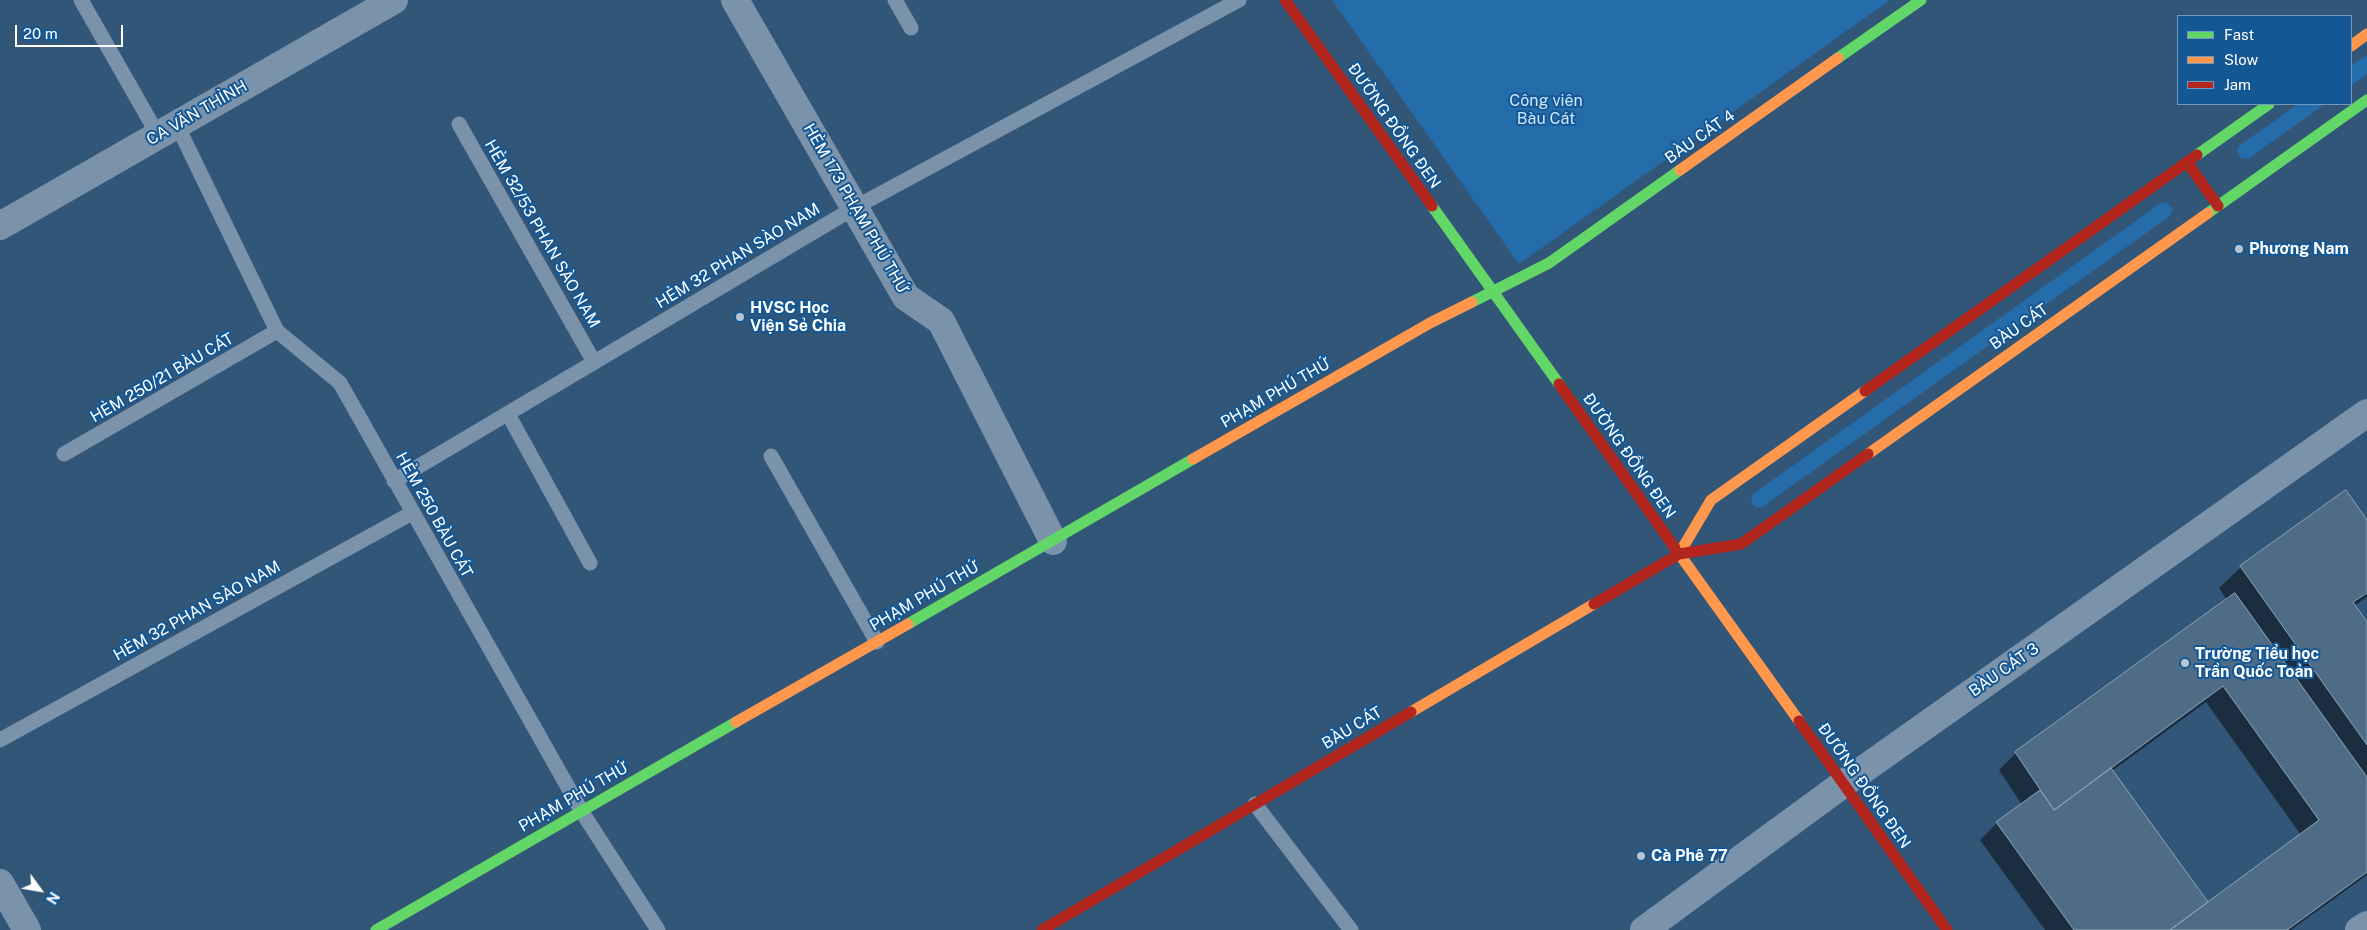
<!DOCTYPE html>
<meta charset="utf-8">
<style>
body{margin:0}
#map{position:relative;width:2367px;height:930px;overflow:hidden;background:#315678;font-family:"Public Sans",sans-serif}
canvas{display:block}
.legend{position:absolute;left:2177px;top:15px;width:175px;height:90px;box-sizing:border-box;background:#145795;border:1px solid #729abf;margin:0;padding:6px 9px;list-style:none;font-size:15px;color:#fff}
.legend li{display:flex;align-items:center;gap:10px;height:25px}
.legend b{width:25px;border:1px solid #729abf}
.north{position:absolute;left:15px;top:865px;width:50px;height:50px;-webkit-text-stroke:4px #145795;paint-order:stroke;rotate:122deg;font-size:14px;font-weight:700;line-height:20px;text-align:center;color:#fff}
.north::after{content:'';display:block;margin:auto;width:18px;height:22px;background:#fff;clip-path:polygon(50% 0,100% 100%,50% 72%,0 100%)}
.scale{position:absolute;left:15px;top:25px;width:108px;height:22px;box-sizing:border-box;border:2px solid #fff;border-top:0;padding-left:6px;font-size:15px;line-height:18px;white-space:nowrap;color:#fff;-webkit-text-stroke:4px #145795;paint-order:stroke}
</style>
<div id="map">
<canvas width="2367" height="930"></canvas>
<ul class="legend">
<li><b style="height:6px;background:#63d668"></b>Fast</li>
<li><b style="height:6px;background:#ff974d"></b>Slow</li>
<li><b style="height:6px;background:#b3261e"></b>Jam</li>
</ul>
<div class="north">N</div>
<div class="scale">20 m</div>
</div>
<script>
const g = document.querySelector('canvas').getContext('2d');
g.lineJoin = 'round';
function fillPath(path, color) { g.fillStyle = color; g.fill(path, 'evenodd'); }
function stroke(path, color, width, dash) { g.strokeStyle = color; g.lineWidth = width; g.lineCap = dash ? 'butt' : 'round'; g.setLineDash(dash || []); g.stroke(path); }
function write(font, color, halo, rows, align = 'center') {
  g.font = font + ' "Public Sans",sans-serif'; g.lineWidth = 4; g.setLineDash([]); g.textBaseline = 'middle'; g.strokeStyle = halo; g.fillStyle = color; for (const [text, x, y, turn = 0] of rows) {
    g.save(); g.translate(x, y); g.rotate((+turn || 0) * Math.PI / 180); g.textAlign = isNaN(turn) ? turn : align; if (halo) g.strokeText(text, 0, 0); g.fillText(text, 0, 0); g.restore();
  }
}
fillPath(new Path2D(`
 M1332,0H1890L1519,264Z
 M2367,55V74L2351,86V66Z
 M2298,104H2325L2248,159L2240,158L2237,151L2239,146Z
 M2166,202L2173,208L2170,216L1762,507L1757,508L1751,503L1753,494L2161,203Z`), '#256caa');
fillPath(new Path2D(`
 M2367,522V597L2354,606L2367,624V875L2291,930H2045L1980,840L1997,823L2022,805L1999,770L2016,753L2227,600L2219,588L2241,567ZM2206,702L2301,835L2208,903L2112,771Z`), '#0007');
const building = new Path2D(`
 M2346,490L2367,520V593L2353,602L2367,622V745L2240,566Z
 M2235,593L2367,777V872L2287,930H2170L2319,820L2223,686L2054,810L2015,752Z
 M2111,768L2208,902L2170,930H2074L1996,822L2040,790L2054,810Z`);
fillPath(building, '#4f6c87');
stroke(building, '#8ea5b8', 1);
stroke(new Path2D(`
 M81,0L158,135
 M895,0L911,28
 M459,124L594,362
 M177,125L277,331L340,383L582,812L658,930
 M508,414L590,563
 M64,454L277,331
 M771,456L877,642
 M394,481L854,208L1239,0
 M0,740L412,513
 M1255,804L1351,930`), '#7a93ab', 15);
stroke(new Path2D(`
 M735,0L906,297L941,321L1053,541
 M0,226L394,0
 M0,883L27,930
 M1644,930L1843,784L2367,413
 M2359,930L2367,925`), '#7a93ab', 28);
stroke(new Path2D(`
 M1838,58L1921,0
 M2197,155L2269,104
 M1432,206L1559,384
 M2208,213L2367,100
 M1472,302L1549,263L1680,170
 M908,624L1193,459
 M376,930L736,722`), '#63d668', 11);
stroke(new Path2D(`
 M2351,46L2367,34
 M1680,170L1838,58
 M1868,454L2208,213
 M1193,459L1430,323L1472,302
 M1675,548L1799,721
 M1679,554L1711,500L1865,391
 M1411,712L1594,604
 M736,722L908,624`), '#ff974d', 11);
stroke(new Path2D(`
 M1285,0L1432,206
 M2187,162L2218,206
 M1559,384L1675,548
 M1865,391L2197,155
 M1594,604L1679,554L1741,544L1868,454
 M1799,721L1947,930
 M1042,930L1411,712`), '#b3261e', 11);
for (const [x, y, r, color] of [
 [2239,249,5,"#b7c4d0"],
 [740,317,5,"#b7c4d0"],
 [2185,663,5,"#b7c4d0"],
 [1641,856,5,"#b7c4d0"]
]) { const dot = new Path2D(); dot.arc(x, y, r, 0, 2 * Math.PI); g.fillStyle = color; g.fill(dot); stroke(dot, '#145795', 2); }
write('16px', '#cbe6fd', '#145795', [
 ["Công viên",1546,101],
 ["Bàu Cát",1546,119]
]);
write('16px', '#fff', '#145795', [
 ["CA VĂN THỈNH",197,113,-30],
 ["ĐƯỜNG ĐỒNG ĐEN",1394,126,55],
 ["BÀU CÁT 4",1700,137,-35],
 ["HẺM 173 PHẠM PHÚ THỨ",856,209,60],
 ["HẺM 32/53 PHAN SÀO NAM",542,234,60],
 ["HẺM 32 PHAN SÀO NAM",738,256,-31],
 ["BÀU CÁT",2019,327,-35],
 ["HẺM 250/21 BÀU CÁT",162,378,-30],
 ["PHẠM PHÚ THỨ",1276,393,-30],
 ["ĐƯỜNG ĐỒNG ĐEN",1629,456,55],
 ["HẺM 250 BÀU CÁT",434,515,61],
 ["PHẠM PHÚ THỨ",925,596,-30],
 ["HẺM 32 PHAN SÀO NAM",197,611,-29],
 ["BÀU CÁT 3",2004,670,-35],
 ["BÀU CÁT",1352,728,-31],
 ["ĐƯỜNG ĐỒNG ĐEN",1864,786,55],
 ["PHẠM PHÚ THỨ",574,797,-30]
]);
write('bold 16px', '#fff', '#145795', [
 ["Phương Nam",2249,249],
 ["HVSC Học",750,308],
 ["Viện Sẻ Chia",750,326],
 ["Trường Tiểu học",2195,654],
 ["Trần Quốc Toản",2195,672],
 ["Cà Phê 77",1651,856]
], 'left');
</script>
